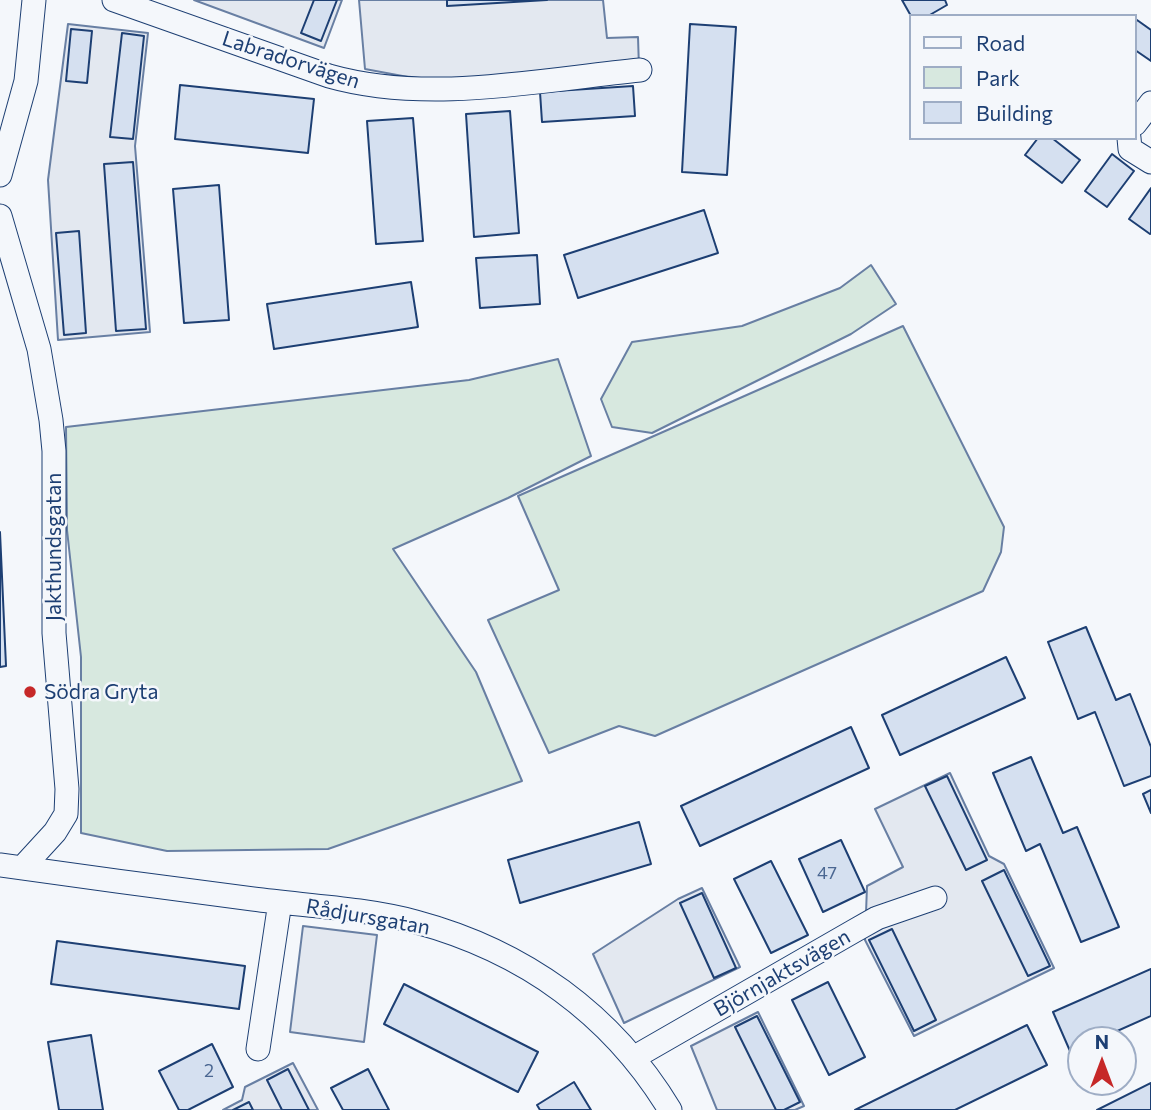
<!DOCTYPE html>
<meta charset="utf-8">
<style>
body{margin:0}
#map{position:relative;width:1151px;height:1110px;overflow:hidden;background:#f4f7fb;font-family:Commissioner,sans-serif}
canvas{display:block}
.legend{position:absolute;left:909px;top:14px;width:228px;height:126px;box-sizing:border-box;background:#f4f7fb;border:2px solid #9eadc5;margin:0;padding:9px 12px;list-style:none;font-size:21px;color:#1d3f73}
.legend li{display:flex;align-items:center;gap:14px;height:35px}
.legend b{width:35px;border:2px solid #9eadc5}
.north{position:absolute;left:1067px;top:1026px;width:70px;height:70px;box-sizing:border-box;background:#f4f7fb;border:2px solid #9eadc5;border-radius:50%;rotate:0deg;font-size:19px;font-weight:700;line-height:28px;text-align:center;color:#1d3f73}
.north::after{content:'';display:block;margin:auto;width:24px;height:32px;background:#c62828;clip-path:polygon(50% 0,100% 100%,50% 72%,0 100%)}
</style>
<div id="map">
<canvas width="1151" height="1110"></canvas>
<ul class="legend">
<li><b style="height:9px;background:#f4f7fb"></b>Road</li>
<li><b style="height:19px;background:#d7e8df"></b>Park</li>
<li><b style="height:19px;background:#d5e0f0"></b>Building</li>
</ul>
<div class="north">N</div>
</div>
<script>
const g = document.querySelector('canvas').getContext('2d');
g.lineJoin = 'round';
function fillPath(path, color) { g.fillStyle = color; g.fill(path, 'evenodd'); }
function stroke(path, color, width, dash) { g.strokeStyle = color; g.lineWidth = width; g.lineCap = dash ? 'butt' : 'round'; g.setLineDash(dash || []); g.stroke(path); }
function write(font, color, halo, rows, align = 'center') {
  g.font = font + ' Commissioner,sans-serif'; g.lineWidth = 5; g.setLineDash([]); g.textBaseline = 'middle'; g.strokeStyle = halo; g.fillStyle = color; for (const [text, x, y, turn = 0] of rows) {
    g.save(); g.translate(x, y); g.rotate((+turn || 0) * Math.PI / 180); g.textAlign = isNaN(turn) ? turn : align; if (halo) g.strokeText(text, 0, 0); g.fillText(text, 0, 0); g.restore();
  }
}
const green = new Path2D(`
 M871,265L896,304L851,334L652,433L612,427L601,399L632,342L742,326L840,288Z
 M903,326L1004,527L1001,552L983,591L655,736L619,726L549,753L488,620L559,590L518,496Z
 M558,359L591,456L508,498L393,549L476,672L522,781L328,849L167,851L81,833V657L67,530L66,427L469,380Z`);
fillPath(green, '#d7e8df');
stroke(green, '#687fa3', 2);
const parking = new Path2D(`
 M194,0H342L324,48Z
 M359,0H603L607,38L638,37L639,68L424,80L365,69Z
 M68,24L148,33L135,146L150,332L58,340L48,180Z
 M950,773L989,856L1004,864L1054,968L914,1036L865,940L867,886L903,867L875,809Z
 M702,888L740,967L624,1023L593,954L678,899Z
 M303,926L377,935L364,1042L290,1032Z
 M758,1012L804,1106L795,1110H717L691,1046Z
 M293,1063L318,1110H223L242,1100L245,1087Z`);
fillPath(parking, '#e3e8f0');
stroke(parking, '#687fa3', 2);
const building = new Path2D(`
 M314,0H337L321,41L301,33Z
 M447,0H547L447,6Z
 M902,0H945L947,5L928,16H911Z
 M1137,20L1151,30V61L1135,50V23Z
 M690,24L736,27L727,175L682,172Z
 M71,29L92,31L87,83L66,81Z
 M122,33L144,36L133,139L110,137Z
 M180,85L314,99L308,153L175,139Z
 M633,86L635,116L542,122L540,92Z
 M510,111L519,233L474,237L466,114Z
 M413,118L423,241L376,244L367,121Z
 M1038,138H1052L1080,160L1062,183L1025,155Z
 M1112,154L1134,171L1107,207L1085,191Z
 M133,162L146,329L116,331L104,164Z
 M219,185L229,320L184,323L173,189Z
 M1151,188V233L1150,234L1129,219Z
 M704,210L718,253L578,298L564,255Z
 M79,231L86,333L64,335L56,233Z
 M537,255L540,304L480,308L476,258Z
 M411,282L418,327L274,349L267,304Z
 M0,532L6,666L0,667Z
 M1086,627L1116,700L1130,694L1151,747V776L1124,786L1095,712L1078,719L1048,642Z
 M1006,657L1025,698L900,755L882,715Z
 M851,727L869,768L700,846L681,806Z
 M1031,757L1063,833L1077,827L1119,927L1081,942L1040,844L1026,851L993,773Z
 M947,776L987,860L966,870L925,786Z
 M1151,790V813L1143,794Z
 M639,822L651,864L520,903L508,860Z
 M841,840L865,892L823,912L799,859Z
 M771,861L808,935L771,953L734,879Z
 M1004,870L1050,966L1028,976L982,881Z
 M702,893L736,968L714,978L680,903Z
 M892,929L936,1020L914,1031L869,940Z
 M57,941L245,966L239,1009L51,984Z
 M1151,969V1016L1097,1040H1081V1047L1070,1051L1053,1012Z
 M828,982L865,1057L829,1075L792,1000Z
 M404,984L538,1052L518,1092L384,1024Z
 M757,1016L800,1102L784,1110H776L735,1027Z
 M1027,1025L1047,1065L955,1110H855Z
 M91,1035L103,1110H59L48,1042Z
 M212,1044L233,1087L188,1110H179L159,1071Z
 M288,1069L309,1110H282L267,1080Z
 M368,1069L389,1110H343L331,1088Z
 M574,1082L591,1110H540L537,1105Z
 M1151,1083V1110H1097Z
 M249,1102L253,1110H233Z`);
fillPath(building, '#d5e0f0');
stroke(building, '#1d3f73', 2);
const street = new Path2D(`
 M114,0L329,76C428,104 539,80 640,70
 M1135,124L1151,103
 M1129,138L1130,149L1151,162
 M0,175L26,81L34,0
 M0,216L39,349L51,420L54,451V633L67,789L66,814L55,832L22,868
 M0,865C84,877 169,888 253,899C307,906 363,908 416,922C524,951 612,1014 670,1110
 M258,1049L280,902
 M633,1058L854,931L877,918L935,898`);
stroke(street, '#1d3f73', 25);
stroke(street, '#f4f7fb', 23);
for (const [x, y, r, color] of [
 [30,692,7,"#c62828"]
]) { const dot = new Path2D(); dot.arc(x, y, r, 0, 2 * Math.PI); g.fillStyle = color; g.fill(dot); stroke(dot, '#f4f7fb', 2.5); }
write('18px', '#4b6792', null, [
 ["47",827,873],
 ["2",209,1071]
]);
write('21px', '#1d3f73', '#f4f7fb', [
 ["Labradorvägen",291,60,18],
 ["Jakthundsgatan",54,547,-90],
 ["Rådjursgatan",368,917,10],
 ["Björnjaktsvägen",782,973,-30]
]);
write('21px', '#1d3f73', '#f4f7fb', [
 ["Södra Gryta",44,692]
], 'left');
</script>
